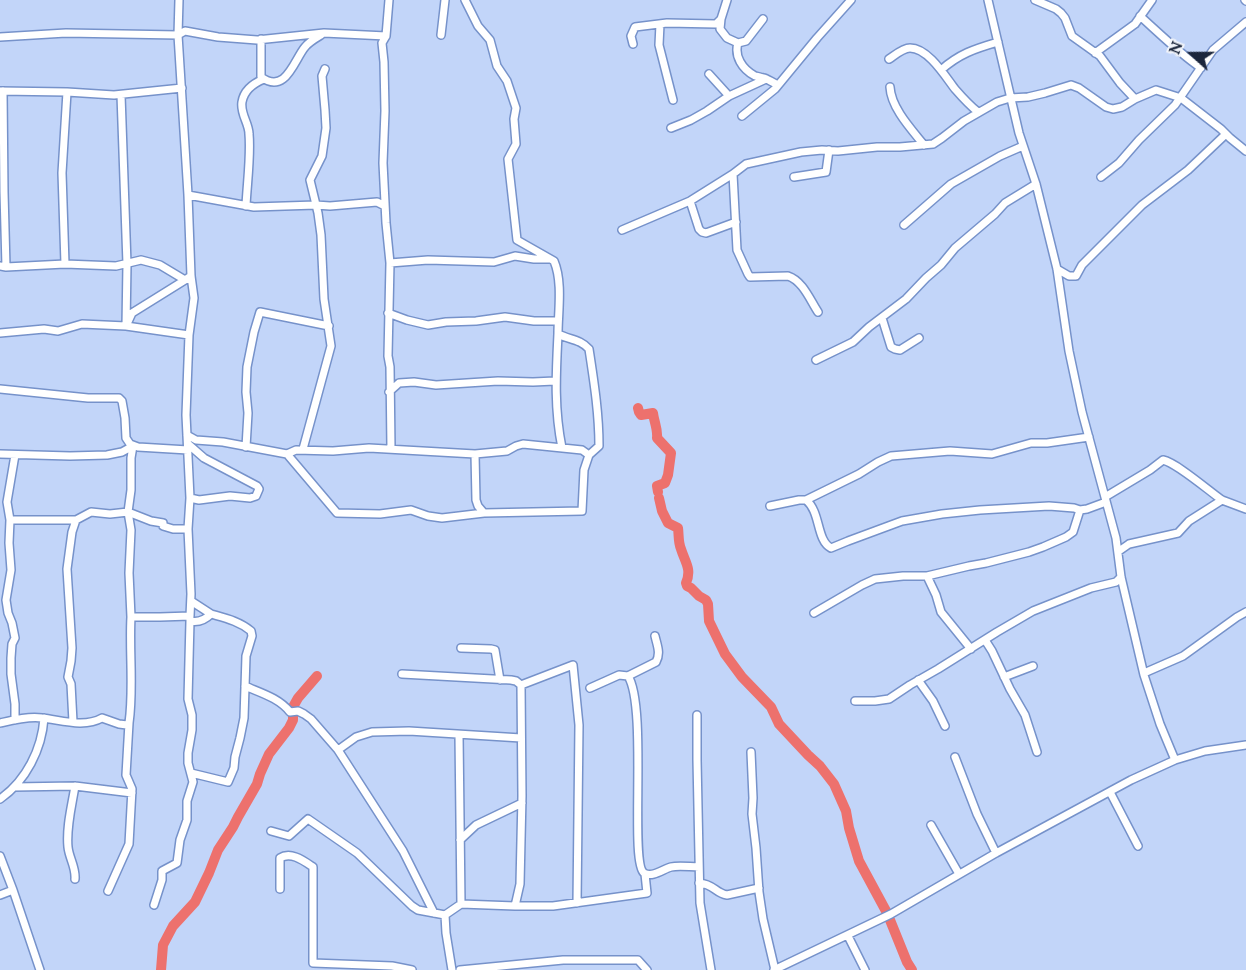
<!DOCTYPE html>
<style>
body{margin:0}
#map{position:relative;width:1246px;height:970px;overflow:hidden;background:#c2d5f9;font-family:Lora,serif}
canvas{display:block}
.north{position:absolute;left:1162px;top:24px;width:60px;height:60px;-webkit-text-stroke:4px #f2f5fb;paint-order:stroke;rotate:291deg;font-size:16px;font-weight:700;line-height:24px;text-align:center;color:#1b263c}
.north::after{content:'';display:block;margin:auto;width:21px;height:27px;background:#1b263c;clip-path:polygon(50% 0,100% 100%,50% 72%,0 100%)}
</style>
<div id="map">
<canvas width="1246" height="970"></canvas>
<div class="north">N</div>
</div>
<script>
const g = document.querySelector('canvas').getContext('2d');
g.lineJoin = 'round';
function stroke(path, color, width, dash) { g.strokeStyle = color; g.lineWidth = width; g.lineCap = dash ? 'butt' : 'round'; g.setLineDash(dash || []); g.stroke(path); }
stroke(new Path2D(`
 M638,408L639,412L641,415L653,413C654,422 658,429 657,438L671,453L668,475L665,483L657,486L658,492
 M659,498L662,511L668,523L678,528C679,535 678,542 681,549C685,562 692,569 686,583L687,586L691,588L699,596L706,600L708,604L709,621L725,654L742,677L771,707L779,724L808,755L820,766L834,784L846,811L849,828L859,861L886,911
 M890,920L907,962L912,970
 M161,970L163,945L173,926L195,902L209,873L218,850L233,827L238,817L257,784L260,774L269,754L289,728L293,720V707L298,698L317,676`), '#ed716d', 10);
const minor = new Path2D(`
 M389,0L386,36L382,43L384,62L385,111L383,163L386,223L390,263L388,356L390,367L391,449
 M465,0L478,26L490,40L497,66L507,81L516,108L514,119L516,144L508,159L517,240L554,261C563,282 558,312 558,334C570,340 580,339 589,349C594,382 599,413 599,446L589,455
 M988,0L1019,133L1036,184L1057,269L1069,351L1082,412L1116,538L1121,577L1144,675L1160,724L1175,760
 M1035,0L1056,9L1061,13L1065,18L1072,36L1100,56L1120,83L1135,99
 M1245,0L1246,1
 M1140,16C1160,34 1179,53 1201,68
 M721,19L720,29L727,38L738,43L746,41L763,19
 M660,24L659,45L673,100
 M441,35L445,0
 M0,37L66,33L178,35L185,31L218,37L257,40L324,33L386,36
 M261,39V77C286,95 294,60 305,47C309,42 316,38 321,35
 M738,43C734,56 742,69 755,76C756,76 763,78 764,78C769,80 774,83 778,85
 M633,44L631,36L635,27L667,23L716,24L721,19L727,0
 M1095,53L1135,24L1152,0
 M889,59C895,55 903,48 910,48C928,48 945,76 955,89C962,97 969,105 978,112
 M941,70C959,54 974,49 998,42
 M709,74L729,96
 M890,87C891,108 912,130 924,145
 M0,91L67,92L114,95L182,88
 M3,91L4,192L6,267
 M121,95L127,264L126,326
 M742,116L775,89L817,38L851,0
 M671,128L691,120L707,111L729,96L766,79
 M733,174L737,250L748,274L750,277L788,276C803,281 810,300 818,312
 M794,177L826,172L829,150
 M1101,177L1119,163L1139,140L1175,105L1213,50L1246,22
 M188,195L254,207L316,205L330,206L377,202L385,206
 M690,201L699,229L702,232L706,233L736,222
 M246,206C247,184 251,155 249,134C249,123 240,114 242,102C244,90 254,83 264,79
 M904,225L951,184L1000,156L1023,146
 M622,230L690,201L733,174L746,164L801,152L822,150L838,151L877,147H900L933,144L942,138L964,121L997,102L1010,98L1028,97L1045,93L1071,85L1079,88L1106,107L1113,109L1122,107L1135,99L1156,90L1181,98L1221,129L1230,138L1246,151
 M390,263L428,260L494,262L515,256L534,259H548
 M65,264L62,173L67,92
 M0,266L6,267L65,264L116,266L141,260L160,265L185,280L191,276
 M1057,269L1069,276H1076L1082,265L1142,205L1188,170L1226,134
 M388,313L407,320L428,325L446,322L476,321L505,317L534,321H558
 M882,318L891,347L895,349L900,350L919,338
 M127,324L132,313L185,280
 M0,333L44,329L58,331L82,324L126,326L189,335
 M558,334C556,374 554,408 562,448
 M816,360L853,342L869,327L906,299L926,278L941,265L955,248L995,214L1005,203L1036,184
 M0,389L88,398H119L122,401L125,418L126,438L130,444L138,447L188,450
 M389,392L399,383L414,382L436,385L498,381L533,382L555,381
 M187,435L196,440L223,442L287,454L296,450L333,451L369,448L475,454L507,451L516,446L523,444L582,450L589,455L584,470L582,511L484,513L478,506L476,500L475,454
 M188,444L204,458L257,486L259,489L256,496L250,498L230,496L199,500L190,498
 M246,447L248,413L246,392L247,367L254,332L260,312L329,326
 M303,449L331,346L324,299L321,235L318,213L310,180L322,156L326,128L325,110L322,76L325,69
 M0,454L70,456L107,455L122,452L133,446
 M287,454L337,513L380,514L411,510L428,516L442,518L484,513
 M15,455L7,502L10,520H76L91,512L110,514L128,512L151,521L163,523V526L173,529H188
 M1105,497L1150,470L1163,460C1177,463 1209,491 1222,500
 M806,500L859,474L878,462L891,456L950,451L992,454L1031,443H1047L1089,437
 M770,506L799,500H806C821,512 816,540 831,548L848,541L902,521L942,514L980,510L1049,506L1074,508L1080,510L1087,509L1106,502
 M10,520L9,543L11,570L6,600L8,613L12,623L15,638L12,644L11,658V674L15,704V720
 M1119,551L1129,544L1178,533L1189,521L1222,500L1246,509
 M927,576L936,595L941,612L971,649
 M191,601L211,614
 M814,613L862,585L875,579L903,576H927L969,566L986,563L1029,552L1043,547L1066,537L1073,532L1080,510
 M131,617L129,573L131,530L128,512L131,490V458L133,446
 M190,618V621C199,623 205,620 211,614C225,618 239,621 251,631L252,636L246,656L244,718L240,738L235,757L234,768L228,782L191,773
 M985,640L992,651L1010,689L1025,715L1037,752
 M461,648L491,649L495,650L500,680
 M1144,673L1183,656L1237,617L1246,612
 M402,674L511,680L516,681L521,685L522,796L520,884L515,906L461,904L445,915
 M628,676L656,662C661,653 657,645 655,636
 M1004,677L1033,666
 M918,680L933,701L945,726
 M521,685L573,665L579,725L577,903
 M245,686C261,693 279,698 290,712L298,711L304,714L311,719L338,750L403,851L434,913
 M590,688L619,675L628,676C648,707 629,863 644,873C653,878 663,869 671,867C679,865 690,867 699,867
 M855,701H875L889,699L910,685L938,669L997,632L1033,611L1091,588L1116,582L1121,577
 M697,715V760L700,903L711,970
 M73,722L71,684L68,677L71,661L72,648L67,569L72,532L76,520
 M0,723C13,720 29,716 42,718C61,720 84,728 102,718L119,724L127,725L129,723C134,688 129,652 131,617H160L190,616L191,594L188,529L190,498L186,415L189,335L194,298L191,276L188,195L178,35L179,0
 M459,735L461,904
 M338,750L356,737L372,732L409,731L521,738
 M751,752L753,798L752,814L756,848L759,892L763,919L775,970
 M955,757L977,814L996,853
 M14,787L75,786L132,793
 M1110,792L1138,846
 M0,799C26,781 42,749 44,718
 M931,825L959,874
 M271,831L289,836L308,819L357,853L412,906L418,910L445,915L446,933L452,970
 M460,840L476,825L522,803
 M0,856L13,890L40,970
 M75,879C76,867 69,858 68,847C66,827 72,805 75,786
 M699,883C714,884 715,893 727,895L759,888
 M280,889V858C291,851 304,861 313,867V963L392,966L412,970
 M108,891L129,844L132,789L126,775L129,723
 M0,895L13,890
 M154,905L162,880V871L177,863L180,840L187,820V801L193,782L188,763V753L192,730V715L188,699L190,621
 M515,906H553L647,893L645,874
 M848,936L865,970
 M460,970L563,960H638L647,970
 M774,970L891,914L996,853L1131,780L1175,760L1205,751L1246,745`);
stroke(minor, '#7692ca', 10);
stroke(minor, '#fff', 7);
</script>
